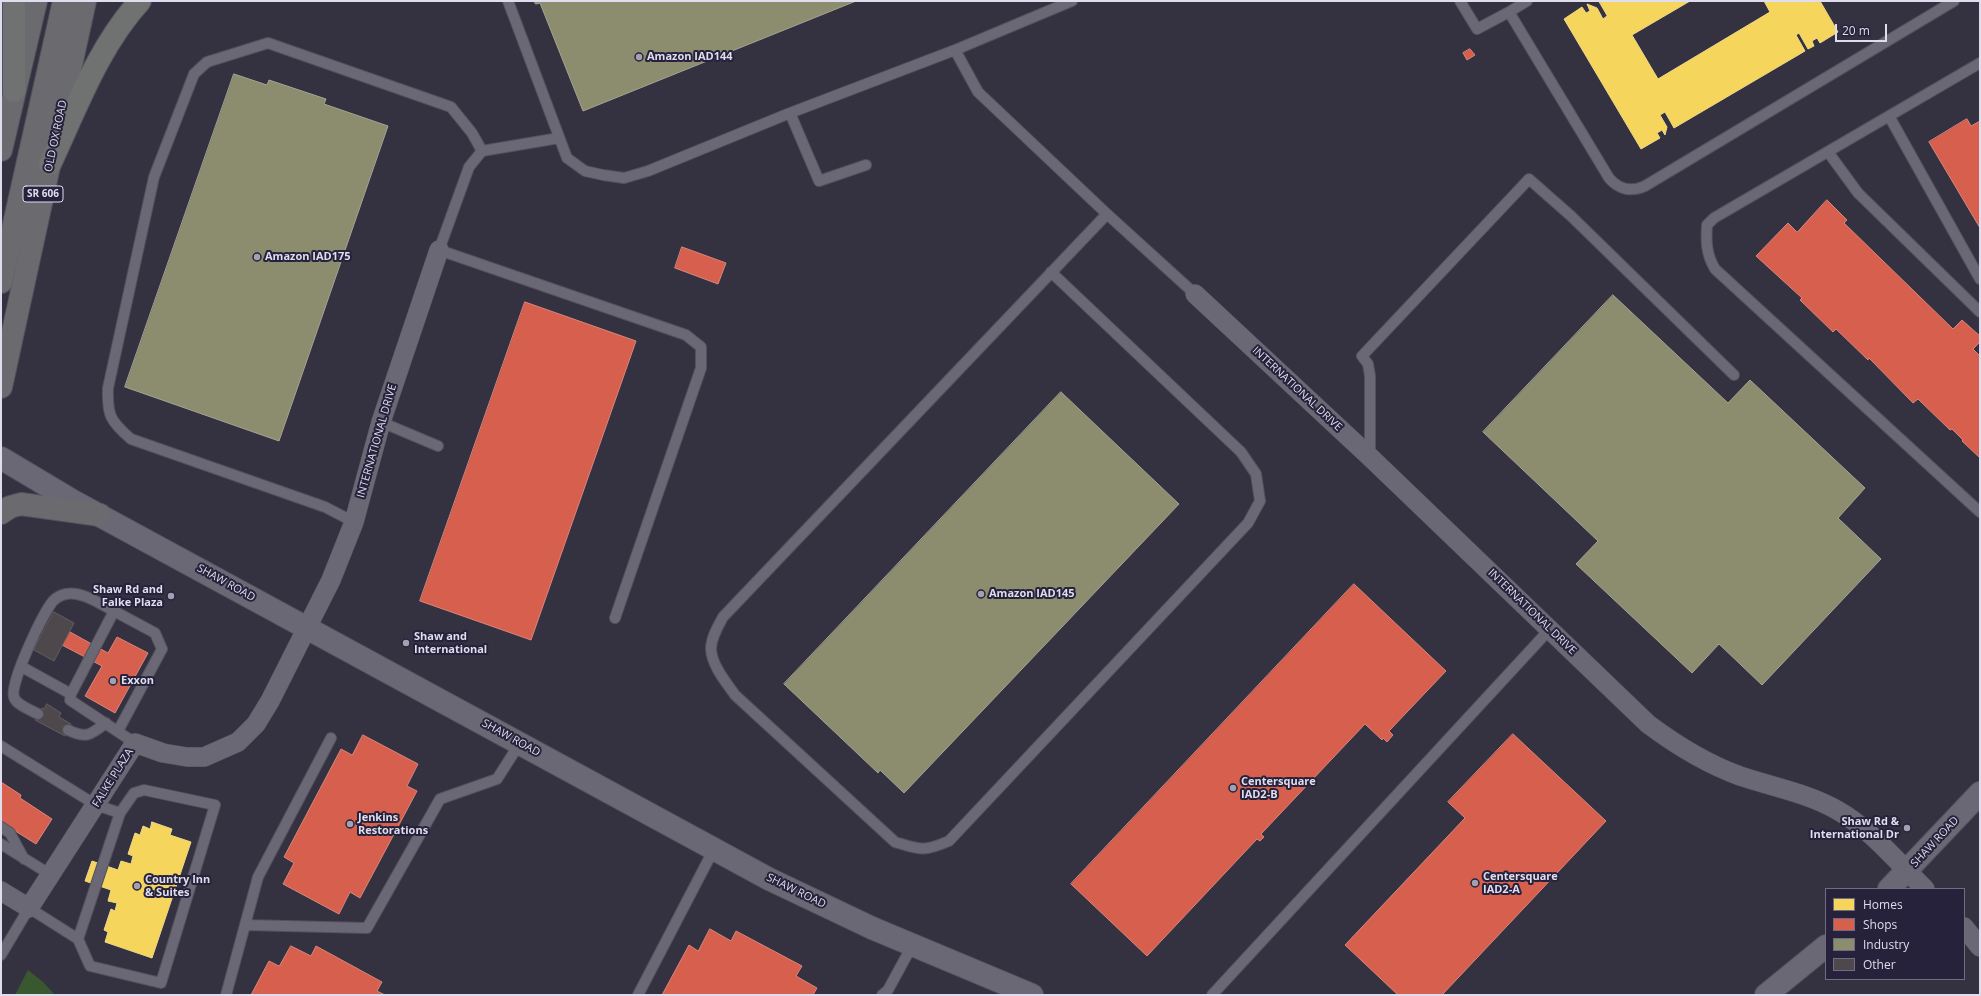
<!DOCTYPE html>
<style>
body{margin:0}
#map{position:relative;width:1981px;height:996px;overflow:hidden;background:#343240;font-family:"Open Sans",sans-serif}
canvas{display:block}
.frame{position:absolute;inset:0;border:2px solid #dfddee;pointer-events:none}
.legend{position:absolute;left:1825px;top:888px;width:140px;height:92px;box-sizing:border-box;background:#26223b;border:1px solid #706d83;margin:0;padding:5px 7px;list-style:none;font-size:12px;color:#dfddee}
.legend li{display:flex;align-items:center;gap:8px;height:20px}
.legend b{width:20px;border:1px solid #706d83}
.scale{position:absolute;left:1835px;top:24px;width:52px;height:18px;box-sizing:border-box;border:2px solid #dfddee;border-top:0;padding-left:5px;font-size:12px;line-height:14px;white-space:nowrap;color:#dfddee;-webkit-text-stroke:3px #26223b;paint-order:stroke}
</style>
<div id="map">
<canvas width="1981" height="996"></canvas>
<div class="frame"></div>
<ul class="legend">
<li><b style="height:11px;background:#f6d55c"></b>Homes</li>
<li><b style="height:11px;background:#d6604d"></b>Shops</li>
<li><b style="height:11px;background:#8c8c6e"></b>Industry</li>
<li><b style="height:11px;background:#4e474c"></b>Other</li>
</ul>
<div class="scale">20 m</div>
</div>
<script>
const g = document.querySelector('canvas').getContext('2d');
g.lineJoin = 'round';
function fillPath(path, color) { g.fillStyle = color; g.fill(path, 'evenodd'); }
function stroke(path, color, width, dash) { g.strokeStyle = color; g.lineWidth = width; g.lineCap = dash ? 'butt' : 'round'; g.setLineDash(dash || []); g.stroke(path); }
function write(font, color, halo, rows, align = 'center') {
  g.font = font + ' "Open Sans",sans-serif'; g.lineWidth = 4; g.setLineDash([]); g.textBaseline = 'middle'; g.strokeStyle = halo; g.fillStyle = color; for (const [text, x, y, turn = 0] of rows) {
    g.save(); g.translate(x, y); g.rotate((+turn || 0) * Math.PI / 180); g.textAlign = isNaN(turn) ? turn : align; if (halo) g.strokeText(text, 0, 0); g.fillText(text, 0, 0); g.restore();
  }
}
fillPath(new Path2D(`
 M28,970L43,982L55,995H15Z`), '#3a5830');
const homes = new Path2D(`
 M1599,1H1690L1632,35L1658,79L1770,12L1764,1H1820L1838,32L1820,43L1817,38L1812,41L1814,46L1808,49L1799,33L1796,35L1805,51L1674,128L1665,112L1660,115L1667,127L1665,135L1662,130L1657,133L1660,138L1641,149L1564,19L1582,7L1586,13L1590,11L1587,4L1597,8L1603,19L1607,16Z
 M152,822L172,829L170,835L191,842L152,958L105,942L108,932L104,930L111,909L115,911L117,903L108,901L111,890L85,881L92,861L118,870L121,861L131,864L133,856L128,854L135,833L140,835L143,826L150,829Z`);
fillPath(homes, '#f6d55c');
stroke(homes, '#efd788', 1);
const shops = new Path2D(`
 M1470,49L1475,55L1467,60L1463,53Z
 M1967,119L1971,126L1980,121V228L1929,142Z
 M1827,200L1847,220L1844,223L1953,329L1962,320L1980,336V342L1973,349L1980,356V458L1962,441L1963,440L1952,429L1950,430L1918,399L1913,403L1869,358L1868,360L1836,329L1833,332L1800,300L1802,298L1756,256L1788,223L1797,232Z
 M682,247L726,263L718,284L675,268Z
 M525,302L636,341L531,640L420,601Z
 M1354,584L1446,671L1389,731L1393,735L1387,742L1383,738L1382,740L1365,724L1261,834L1264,837L1260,841L1257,839L1147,956L1071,884Z
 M70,632L108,653L117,637L148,653L115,713L85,696L102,666L62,645Z
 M1513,734L1606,821L1442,995H1398L1345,945L1465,818L1448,802Z
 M363,735L418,764L407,786L417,791L360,898L350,892L339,914L283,884L294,863L284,857L341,749L352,755Z
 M1,782L21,795L20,798L52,819L36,844L1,822Z
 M710,929L731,941L736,931L802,966L796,976L817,988L813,995H662L689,945L698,951Z
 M291,946L311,956L316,946L382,982L377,991L385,995H251L269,961L279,966Z`);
fillPath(shops, '#d6604d');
stroke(shops, '#d9867d', 1);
const industry = new Path2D(`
 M534,1H856L583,111L540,3L536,4Z
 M234,74L267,85L269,80L326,99L324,104L388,126L279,441L125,387Z
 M1613,295L1728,403L1750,380L1865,488L1838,518L1881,559L1762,685L1719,644L1692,673L1576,564L1598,541L1483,432Z
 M1061,392L1179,504L904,793L880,770L878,773L784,684Z`);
fillPath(industry, '#8c8c6e');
stroke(industry, '#a5a494', 1);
const building = new Path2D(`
 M54,612L74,623L54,661L34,650Z
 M47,704L61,713L59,717L71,724L65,736L35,720L42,708L44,709Z`);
fillPath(building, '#4e474c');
stroke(building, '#635c60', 1);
const lane = new Path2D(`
 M508,1L567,158L585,171L603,175L624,178L648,171L790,113L955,50
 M1072,1L955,50L978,92L1107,214L1195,294
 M1460,1L1477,29L1509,12
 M1527,1L1509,12L1609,178C1619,190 1632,192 1645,186L1954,1
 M1980,63L1714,218L1707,225C1706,241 1706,254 1715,269L1980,512
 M790,113L819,181L866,165
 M1889,116L1980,279
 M482,151L559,138
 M1828,152L1858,193L1980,312
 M1051,272L1241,452L1256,474L1260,501L1248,523L949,841C923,852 921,850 895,842L735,695C726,682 712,666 711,649C711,638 718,626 723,617L1107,214
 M381,422L438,446
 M1370,457V376L1368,364L1362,356L1529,179L1571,216L1734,375
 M354,522L325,507L131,439C110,421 107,415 108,388L154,177L194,74L207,62L268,43L451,107L472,133L482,151L469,167L439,250L686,335L701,347V368L615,618
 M22,667L71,694
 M38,714C31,710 16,705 14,697C9,684 43,613 53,601C56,598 61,595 66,594C82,591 100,604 114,611
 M68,730C87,739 90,735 106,723
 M118,731L162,649L155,633L114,611L71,694L70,700L135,743
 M1,746L96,805L120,813L134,793L144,790L215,805L161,983L90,966L78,939L29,908L1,955
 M1,827L10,833L24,859
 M1,844L51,875
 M245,925L367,928L440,799L497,779L520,743
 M78,939L120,813
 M226,995L258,877L331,738
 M638,995L714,849
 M882,995L888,990L913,944
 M1212,995L1550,629`);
const street = new Path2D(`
 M1195,294L1370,457L1648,724C1676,745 1707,764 1740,776C1773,787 1807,793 1837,810C1871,829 1898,863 1925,889
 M1,891L29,908L135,743L163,753L187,757H204L238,742L256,724L270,701L331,580L354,522L381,422L439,250
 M1964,927L1980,947`);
const secondary = new Path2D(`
 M1,458L73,501L769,879L872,928L1032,995
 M1889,889L1980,793
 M1766,995L1826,946`);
const primary = new Path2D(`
 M1,150L36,1
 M1,282L64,1
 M1,387L85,1
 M1,513L10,507L21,504L100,515`);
const highway = new Path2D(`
 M14,91V1
 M50,164C76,109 98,47 140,1`);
stroke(lane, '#53515e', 12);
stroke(street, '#53515e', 20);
stroke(secondary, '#53515e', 24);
stroke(primary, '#53515e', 24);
stroke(highway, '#53515e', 24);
stroke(lane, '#6a6874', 10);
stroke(street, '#6a6874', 19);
stroke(secondary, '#6a6874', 22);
stroke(primary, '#6b6a6f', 22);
stroke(highway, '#707171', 22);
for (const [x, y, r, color] of [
 [639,57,4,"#a3a1b1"],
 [257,257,4,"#a3a1b1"],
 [981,594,4,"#a3a1b1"],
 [171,596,4,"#a3a1b1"],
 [406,643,4,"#a3a1b1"],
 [113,681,4,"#a3a1b1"],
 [1233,788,4,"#a3a1b1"],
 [350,824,4,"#a3a1b1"],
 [1907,828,4,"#a3a1b1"],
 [1475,883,4,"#a3a1b1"],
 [137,886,4,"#a3a1b1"]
]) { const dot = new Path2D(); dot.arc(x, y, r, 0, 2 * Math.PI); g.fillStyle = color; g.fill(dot); stroke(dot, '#26223b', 1.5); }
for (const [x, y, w] of [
 [43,194,40]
]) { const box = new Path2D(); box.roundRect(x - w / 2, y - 8, w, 16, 3); g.fillStyle = '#26223b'; g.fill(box); stroke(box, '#dfddee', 1); }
write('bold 10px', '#dfddee', null, [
 ["SR 606",43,194]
]);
write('bold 11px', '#dfddee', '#26223b', [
 ["Amazon IAD144",647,57],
 ["Amazon IAD175",265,257],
 ["Shaw Rd and",163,590,"right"],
 ["Falke Plaza",163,603,"right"],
 ["Amazon IAD145",989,594],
 ["Shaw and",414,637],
 ["International",414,650],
 ["Exxon",121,681],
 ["Centersquare",1241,782],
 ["IAD2-B",1241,795],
 ["Jenkins",358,818],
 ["Restorations",358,831],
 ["Shaw Rd &",1899,822,"right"],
 ["International Dr",1899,835,"right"],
 ["Centersquare",1483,877],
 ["IAD2-A",1483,890],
 ["Country Inn",145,880],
 ["& Suites",145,893]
], 'left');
write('11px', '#dfddee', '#26223b', [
 ["OLD OX ROAD",56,136,-78],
 ["INTERNATIONAL DRIVE",1297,389,43],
 ["INTERNATIONAL DRIVE",377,441,-74],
 ["SHAW ROAD",226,583,29],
 ["INTERNATIONAL DRIVE",1532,612,44],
 ["SHAW ROAD",511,738,29],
 ["FALKE PLAZA",113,778,-58],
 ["SHAW ROAD",1935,842,-47],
 ["SHAW ROAD",796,891,26]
]);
</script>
